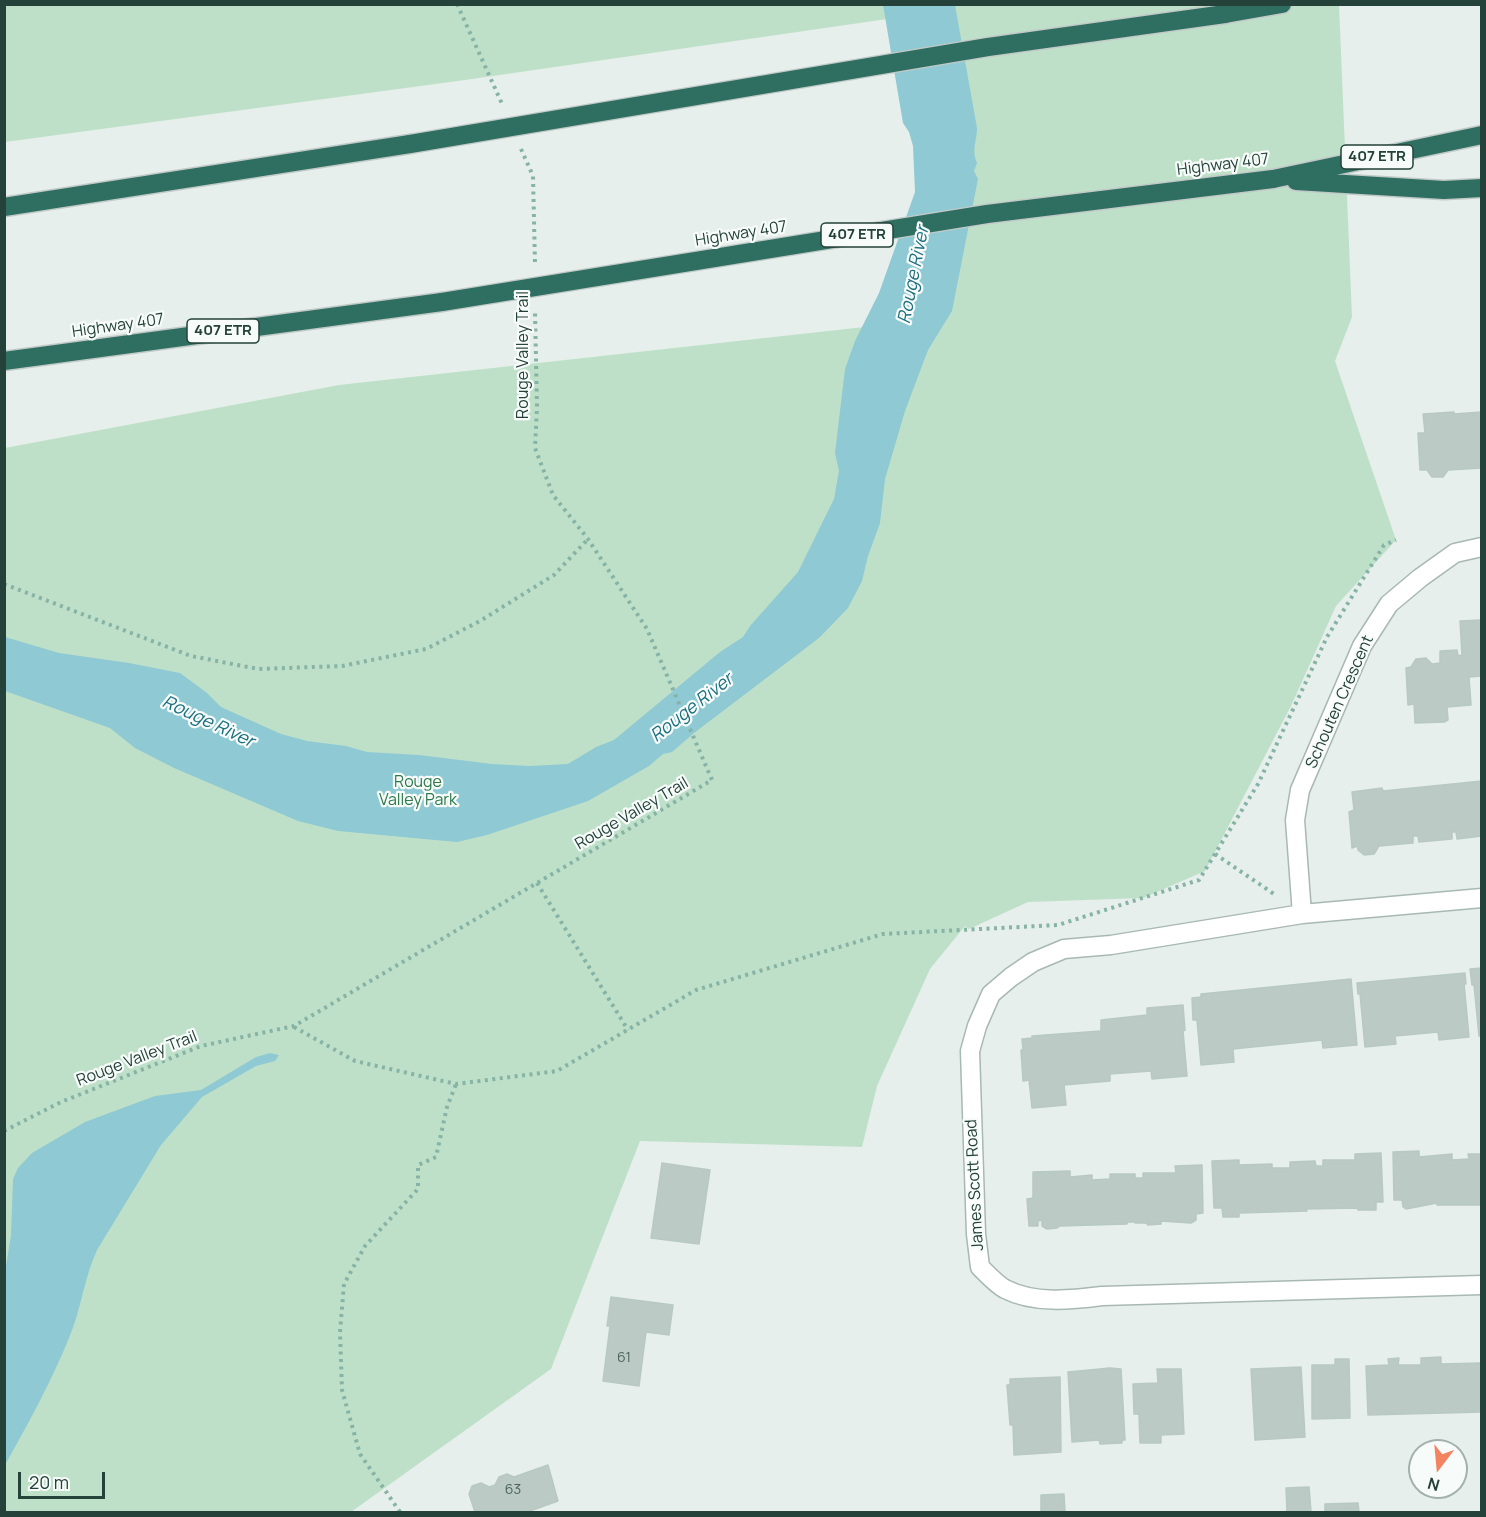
<!DOCTYPE html>
<style>
body{margin:0}
#map{position:relative;width:1486px;height:1517px;overflow:hidden;background:#e6efeb;font-family:Manrope,sans-serif}
canvas{display:block}
.frame{position:absolute;inset:0;border:6px solid #24423a;pointer-events:none}
.north{position:absolute;left:1408px;top:1439px;width:60px;height:60px;box-sizing:border-box;background:#f7fbf9;border:2px solid #a3b1ad;border-radius:50%;rotate:196deg;font-size:16px;font-weight:700;line-height:24px;text-align:center;color:#24423a}
.north::after{content:'';display:block;margin:auto;width:21px;height:27px;background:#f4845f;clip-path:polygon(50% 0,100% 100%,50% 72%,0 100%)}
.scale{position:absolute;left:18px;top:1472px;width:87px;height:27px;box-sizing:border-box;border:3px solid #24423a;border-top:0;padding-left:8px;font-size:18px;line-height:21px;white-space:nowrap;color:#24423a;-webkit-text-stroke:4px #f7fbf9;paint-order:stroke}
</style>
<div id="map">
<canvas width="1486" height="1517"></canvas>
<div class="frame"></div>
<div class="north">N</div>
<div class="scale">20 m</div>
</div>
<script>
const g = document.querySelector('canvas').getContext('2d');
g.lineJoin = 'round';
function fillPath(path, color) { g.fillStyle = color; g.fill(path, 'evenodd'); }
function stroke(path, color, width, dash) { g.strokeStyle = color; g.lineWidth = width; g.lineCap = dash ? 'butt' : 'round'; g.setLineDash(dash || []); g.stroke(path); }
function write(font, color, halo, rows, align = 'center') {
  g.font = font + ' Manrope,sans-serif'; g.lineWidth = 4.5; g.setLineDash([]); g.textBaseline = 'middle'; g.strokeStyle = halo; g.fillStyle = color; for (const [text, x, y, turn = 0] of rows) {
    g.save(); g.translate(x, y); g.rotate((+turn || 0) * Math.PI / 180); g.textAlign = isNaN(turn) ? turn : align; if (halo) g.strokeText(text, 0, 0); g.fillText(text, 0, 0); g.restore();
  }
}
fillPath(new Path2D(`
 M898,4L901,17L465,80L5,142L4,5Z
 M933,5H1339L1352,317L1335,361L1396,540L1336,606L1291,706L1205,871L1143,898L1028,902L969,929L965,926L930,969L877,1086L862,1147L640,1141L551,1369L351,1512H5V448L339,385L946,318L966,239L948,135Z`), '#bfe0c8');
fillPath(new Path2D(`
 M883,5H955L977,128C977,141 971,150 977,163L974,171L978,179L952,311L928,350L905,411L885,479L880,523L868,556L862,581L848,608L819,638L694,733L672,752L663,754L649,766L588,801L487,835L457,842L338,831L298,821L174,768L135,748L110,728L5,691V637L59,653L129,663L180,673L207,693L221,707L281,734L307,741L346,746L367,752L419,755L492,764L530,766L568,764L596,747L614,740L720,652L743,637L750,626L798,572L834,499L839,471L835,453L845,369L855,341L879,293L915,192L913,146L909,132L903,123Z
 M270,1053L279,1055L275,1061L256,1066L202,1097L161,1145L97,1250C84,1278 81,1310 69,1338C51,1382 28,1424 5,1465L4,1278L11,1235L13,1179L18,1168L32,1153L85,1122L155,1096L201,1090L256,1057Z`), '#8ec9d4');
const building = new Path2D(`
 M1454,412V414L1482,412V468L1448,470L1443,477H1432L1427,470H1420L1418,433H1425L1423,414Z
 M1482,620V676L1469,677L1471,705L1447,707L1448,720L1445,722L1415,723L1414,704L1408,705L1406,668L1411,667L1416,659L1426,658L1432,664L1440,663V651L1457,650L1458,656L1462,655L1460,621Z
 M1482,781V836L1457,839L1456,832H1452V839L1419,842L1418,836H1413V843L1379,846L1374,854L1364,855L1358,850V846L1352,848L1349,812L1354,810L1352,792L1382,788L1383,791Z
 M1482,968V1036H1479L1474,985H1472L1470,969Z
 M1465,973L1466,984L1464,983L1469,1037L1439,1040L1438,1032L1395,1036L1396,1044L1365,1047L1360,994H1358L1357,983Z
 M1351,979L1357,1045L1323,1048L1322,1040L1233,1049L1234,1062L1201,1065L1197,1020H1193L1192,998L1201,997V994Z
 M1183,1005L1185,1030L1183,1031L1187,1076L1152,1079L1151,1071L1110,1074V1081L1064,1085L1066,1105L1032,1108L1029,1080L1023,1081L1021,1050H1023L1022,1039L1032,1038V1036L1101,1031V1020L1147,1015V1008Z
 M1419,1151V1157L1452,1154V1160L1469,1159L1468,1154H1482V1205H1437V1203L1406,1209L1403,1207L1402,1200H1394L1393,1152Z
 M1381,1153L1383,1202H1376V1210H1358L1357,1208L1306,1209L1307,1211L1239,1213V1217H1223L1222,1208H1214L1212,1161L1239,1160V1165L1272,1164V1168H1290V1162L1315,1161L1316,1166H1323V1160H1355V1154Z
 M662,1163L710,1170L699,1244L651,1238Z
 M1202,1165L1203,1213L1196,1214V1220L1191,1223L1161,1221V1224L1148,1225L1146,1223H1135V1222H1128L1127,1224L1060,1226L1057,1228L1047,1229L1042,1226V1220L1038,1221V1226H1029L1027,1199L1033,1198V1172L1070,1171V1177L1092,1175V1180L1110,1179V1174H1135V1178H1143V1173H1176L1175,1166Z
 M611,1297L673,1305L669,1335L646,1332L639,1386L603,1381L610,1326H607Z
 M1441,1357V1364L1482,1363V1412L1368,1415L1366,1366L1389,1365L1388,1359L1399,1358L1398,1365H1421V1358Z
 M1335,1359H1349L1350,1418L1312,1419V1365H1335Z
 M1301,1367L1305,1437L1255,1440L1251,1369Z
 M1110,1368L1121,1369L1125,1440H1122V1443L1100,1444L1099,1440L1072,1442L1068,1372Z
 M1157,1369H1181L1184,1434L1161,1435V1443H1140L1139,1414H1134L1133,1384L1158,1383Z
 M1060,1377L1061,1452L1014,1455L1013,1425H1010L1007,1385H1010V1379Z
 M548,1465L558,1501L527,1512H475L469,1494L472,1486L481,1483L489,1487L495,1485L499,1477L507,1474L514,1477Z
 M1309,1487L1311,1512H1287L1286,1488Z
 M1064,1494L1065,1512H1041V1495Z
 M1358,1503L1359,1512H1325V1504Z`);
fillPath(building, '#bbcac4');
stroke(building, '#b8c9c2', 1.5);
const minor = new Path2D(`
 M1482,898L1302,914L1111,945L1064,949L1033,962L1011,977L991,994L977,1026L970,1051L976,1234L980,1267C987,1274 996,1284 1005,1289C1034,1304 1071,1300 1102,1296L1482,1285
 M1302,914L1295,820L1300,790L1362,646L1389,604L1420,578L1455,553L1482,547`);
const motorway = new Path2D(`
 M1225,14L1282,4
 M1273,179L1482,135
 M1296,181L1444,190L1482,188
 M4,207L410,144
 M4,361L442,302`);
stroke(minor, '#a8b8b2', 21);
stroke(motorway, '#c2cac8', 21);
stroke(new Path2D(`
 M457,4L503,106
 M521,149L533,176L535,264
 M4,584L191,656L258,669L342,666L426,649L480,621L554,575L588,539
 M1215,854L1274,894
 M537,883L628,1030
 M294,1027L355,1061L456,1084L557,1071L696,990L883,934L1058,925L1199,880L1258,784L1327,637L1384,545L1396,540
 M4,1131L61,1102L201,1046L294,1026L712,780L647,629L588,539L553,495L535,448L537,408L535,311
 M400,1512L360,1454L342,1390L340,1332L344,1284L365,1246L418,1189V1165L436,1157L447,1107L456,1084`), '#86b3a5', 4, [3, 4.5]);
stroke(minor, '#fff', 18);
stroke(motorway, '#2f6f62', 18);
const motorwayBridge = new Path2D(`
 M410,144L988,47L1225,14
 M442,302L987,214L1273,179`);
stroke(motorwayBridge, '#c2cac8', 21, []);
stroke(motorwayBridge, '#2f6f62', 18);
write('14px', '#4a645c', null, [
 ["61",624,1358],
 ["63",513,1490]
]);
for (const [x, y, w] of [
 [1377,157,72],
 [857,235,72],
 [223,331,72]
]) { const box = new Path2D(); box.roundRect(x - w / 2, y - 12, w, 24, 4.5); g.fillStyle = '#f7fbf9'; g.fill(box); stroke(box, '#24423a', 1.5); }
write('bold 15px', '#24423a', null, [
 ["407 ETR",1377,157],
 ["407 ETR",857,235],
 ["407 ETR",223,331]
]);
write('16px', '#24423a', '#f7fbf9', [
 ["Highway 407",1223,165,-7],
 ["Highway 407",741,234,-9],
 ["Highway 407",118,326,-8],
 ["Rouge Valley Trail",524,355,-90],
 ["Schouten Crescent",1340,702,-66],
 ["Rouge Valley Trail",632,814,-30],
 ["Rouge Valley Trail",137,1059,-21],
 ["James Scott Road",975,1185,-93]
]);
write('16px', '#2d7a4b', '#f7fbf9', [
 ["Rouge",418,783],
 ["Valley Park",418,801]
]);
write('italic 18px', '#1c6f80', '#f7fbf9', [
 ["Rouge River",914,275,-79],
 ["Rouge River",692,708,-38],
 ["Rouge River",208,722,25]
]);
</script>
